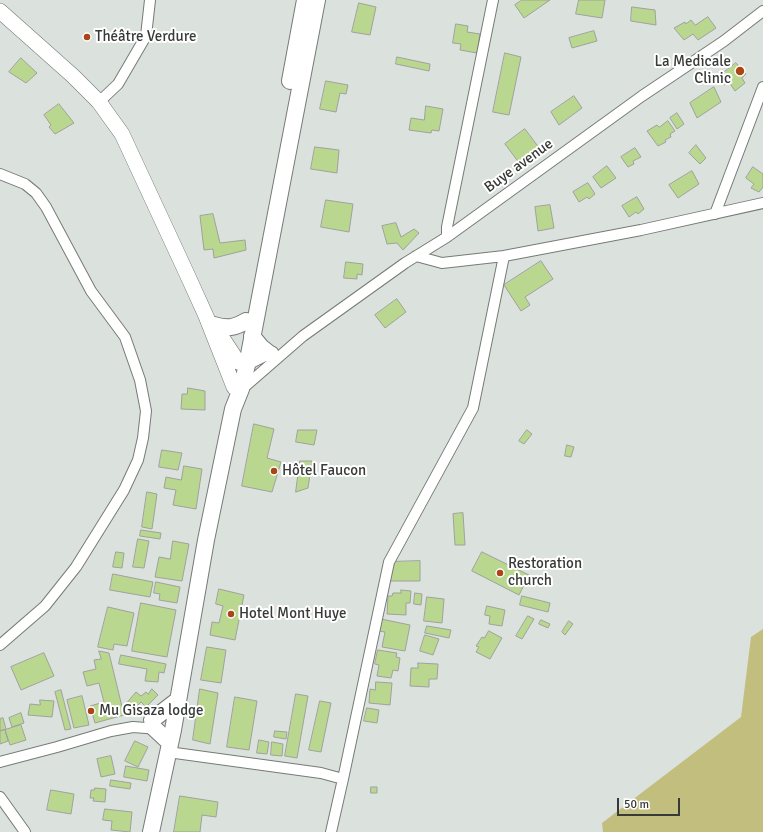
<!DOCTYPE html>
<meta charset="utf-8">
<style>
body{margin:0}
#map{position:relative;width:763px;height:832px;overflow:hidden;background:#dbe1dc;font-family:Signika,sans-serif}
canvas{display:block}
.scale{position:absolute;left:617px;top:798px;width:63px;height:18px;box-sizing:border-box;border:2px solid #373a38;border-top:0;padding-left:5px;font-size:12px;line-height:14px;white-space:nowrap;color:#373a38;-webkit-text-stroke:3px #fff;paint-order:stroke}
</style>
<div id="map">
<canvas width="763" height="832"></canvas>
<div class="scale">50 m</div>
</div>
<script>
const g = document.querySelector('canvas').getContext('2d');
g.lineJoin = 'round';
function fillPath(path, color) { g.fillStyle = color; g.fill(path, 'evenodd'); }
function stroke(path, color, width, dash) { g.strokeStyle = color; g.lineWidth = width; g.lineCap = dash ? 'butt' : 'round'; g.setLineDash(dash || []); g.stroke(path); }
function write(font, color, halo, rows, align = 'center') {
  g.font = font + ' Signika,sans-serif'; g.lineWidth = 4; g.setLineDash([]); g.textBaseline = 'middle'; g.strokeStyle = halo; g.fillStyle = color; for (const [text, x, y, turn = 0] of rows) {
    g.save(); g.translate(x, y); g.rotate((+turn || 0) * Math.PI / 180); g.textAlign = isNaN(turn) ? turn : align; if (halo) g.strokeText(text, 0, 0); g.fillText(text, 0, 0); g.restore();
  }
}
fillPath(new Path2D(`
 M763,629V832H603L602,823L741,717L751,637Z`), '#c2be7d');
const building = new Path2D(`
 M522,0H550L524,18L515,5Z
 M579,0H605L602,18L576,14Z
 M359,3L376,7L370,35L352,32Z
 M632,7L655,10L656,25L631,21Z
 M708,17L716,28L698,40L693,34L684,40L674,28L685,22L686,24L691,20L695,25Z
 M456,24L468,26L467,32L480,34L477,53L460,50L461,44L453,43Z
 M594,31L597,41L572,48L569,38Z
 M505,53L521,57L509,115L493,112Z
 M397,57L430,64L429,71L396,64Z
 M21,58L37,73L26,83L9,72Z
 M736,63L746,74L742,78L745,83L735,91L729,82L724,85L718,77Z
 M326,81L348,85L346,94L340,93L336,112L320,109Z
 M714,87L721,102L697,118L690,103Z
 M574,96L582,108L559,125L551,112Z
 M59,104L74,123L55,134L49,127L51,125L44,115Z
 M426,106L443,109L439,131L432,130L431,133L409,130L411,118L424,120Z
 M677,113L684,124L677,129L670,118Z
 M668,121L675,131L670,134L671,137L665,140L666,142L658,146L647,131L657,125L659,127Z
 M525,129L540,149L520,164L505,144Z
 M696,145L706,158L700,164L689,153Z
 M315,147L339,150L337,173L311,169Z
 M635,148L641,157L633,161L634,164L628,167L621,157Z
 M607,166L616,178L601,188L593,177Z
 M753,167L763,174V187L759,192L751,188L754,184L746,178Z
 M692,171L699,184L678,198L669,185Z
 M588,183L595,194L589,199L587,197L579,202L573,192Z
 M637,197L644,209L638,214L636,212L629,217L622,206Z
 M326,200L353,204L349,232L321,227Z
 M550,205L554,228L538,231L535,207Z
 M213,214L220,243L245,240L246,250L214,258L213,249L204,250L200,216Z
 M396,223L401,237L414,229L419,233L403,250L397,243L387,244L382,226Z
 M541,261L553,279L525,297L530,305L521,311L504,285Z
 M346,262L363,264L362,275L357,274V279L344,278Z
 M397,299L406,312L385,328L375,315Z
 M188,388L205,391V410L181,409L182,394H187Z
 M254,424L274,429L267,458L281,462L272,492L242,486Z
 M298,430H317L314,445L296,442Z
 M527,430L532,434L524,444L519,441Z
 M567,445L574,447L571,457L565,456Z
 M162,450L182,453L178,470L159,467Z
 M300,461H312L308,488L296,492Z
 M184,466L202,469L196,509L173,505L176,490L164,488L166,477L181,480Z
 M147,492L157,494L152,529L142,527Z
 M463,513L465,545H455L453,514Z
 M141,530L161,533L160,539L140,536Z
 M138,539L149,541L144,568L133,567Z
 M173,541L189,544L182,581L155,577L159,557L170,559Z
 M116,552L124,553L122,568L113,567Z
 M482,552L529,575L519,595L472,571Z
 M420,561V581H389V562Z
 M113,574L153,582L150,597L110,590Z
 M156,582L180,587L177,603L159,600L160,594L154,593Z
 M219,589L244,595L235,640L210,635L212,622L219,623L223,606L216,604Z
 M401,590L411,591L410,603H406V615L387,614L388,596H392L393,593H401Z
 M415,593L422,594L421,605L414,604Z
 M522,596L550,603L548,612L520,605Z
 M427,597L444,599L442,623L424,621Z
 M141,603L176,610L167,657L132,651Z
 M487,606L505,610L502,626L489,624L490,616L485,615Z
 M108,607L134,613L127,646L114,644L113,650L98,647Z
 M528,616L534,619L522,639L516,636Z
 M381,619L410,625L405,651L382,647L385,632L379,631Z
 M541,620L550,624L548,628L539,624Z
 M569,621L573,624L565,635L562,632Z
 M427,626L451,630L449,638L425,633Z
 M489,631L502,638L490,659L476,652L479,647L476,646L482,637L484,638Z
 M425,635L439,639L433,655L420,651Z
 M207,647L226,650L221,683L201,680Z
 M378,650L397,653L396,657L400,658L398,671L393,670L391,678L377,676L379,665L375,664Z
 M99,651L109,653L124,715L95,723L90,706L104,702L99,683L87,686L83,672L96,669L94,660L101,659Z
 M44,653L54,676L21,690L11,667Z
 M121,655L166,664L164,673L159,672L158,682L145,681L147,669L119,664Z
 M418,663L438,664L437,679H429V687L410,686L411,668H418Z
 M376,682L392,683L390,705L369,703L370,689L375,690Z
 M152,689L158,695L146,707L141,702L129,714L124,706L136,692L141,696L146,692L148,694Z
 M200,689L218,693L210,744L193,740Z
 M61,690L71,729L65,730L55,692Z
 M296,694L308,696L297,758L285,756Z
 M82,696L89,725L74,728L67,700Z
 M235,697L257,701L249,750L227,747Z
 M40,700L54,701L52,717L28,715L30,704L40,705Z
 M320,701L331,703L321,752L309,750Z
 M367,708L379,710L377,723L364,721Z
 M21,713L24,723L12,727L9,718Z
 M3,718L6,729L0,731V719Z
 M21,725L26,740L10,745L5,730Z
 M5,730L8,741L0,744V731Z
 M275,731L287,732L286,739L274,737Z
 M259,740L269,742L267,754L257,753Z
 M135,741L148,747L138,767L125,761Z
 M272,742L283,744L282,756L271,755Z
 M111,756L115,774L101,777L97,759Z
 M126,766L149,770L147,781L124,777Z
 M111,780L131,783L130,789L110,786Z
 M371,787H377V793H371Z
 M95,788L106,789L105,802L93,801L94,798H90L91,790H94Z
 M51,790L74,794L71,814L47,810Z
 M180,796L218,802L216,817L202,815L200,832H174Z
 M105,809L132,812L130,832L111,830L112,821L103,820Z`);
fillPath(building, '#b9d78e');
stroke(building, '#9fa29c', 1);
const minor = new Path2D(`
 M99,102L118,84L146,36L150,0
 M0,174L25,184L36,193L46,207L91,291L125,337L140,380L146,411L143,438L138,460L124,490L76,567L45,606L0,645
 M715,214L763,87
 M447,237V227L493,0
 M416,256L442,263L504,256L641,230L763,203
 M247,365L273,352
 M242,389L303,336L405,263L447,237L642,96L724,41L763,11
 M168,752L321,773L343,779L389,562L473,408L504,256
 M0,762L57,747L111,731L133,727L159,729
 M0,797L25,832
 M331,832L343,779`);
const primary = new Path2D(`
 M0,11L73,76L99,102L122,134L186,272L206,316L234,387L241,389
 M219,333L238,362L247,365`);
const trunk = new Path2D(`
 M290,81L305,0
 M214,325C227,329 234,328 246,321
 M252,336L261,347L270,354
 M152,720L178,700
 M154,728L170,743
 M151,832L173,730L206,540L233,409L241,389L247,365L317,0`);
stroke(minor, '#767b77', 12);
stroke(primary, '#767b77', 16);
stroke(trunk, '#767b77', 18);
stroke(minor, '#fff', 10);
stroke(primary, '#fff', 15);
stroke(trunk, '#fff', 16);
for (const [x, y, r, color] of [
 [87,37,4,"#aa4515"],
 [740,71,5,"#aa4515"],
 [274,471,4,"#aa4515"],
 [500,573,4,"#aa4515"],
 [231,614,4,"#aa4515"],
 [91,711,4,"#aa4515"]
]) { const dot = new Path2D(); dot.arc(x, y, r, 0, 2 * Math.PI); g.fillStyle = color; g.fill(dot); stroke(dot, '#fff', 1.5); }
write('15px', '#373a38', '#fff', [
 ["Théâtre Verdure",95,37],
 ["La Medicale",731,62,"right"],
 ["Clinic",731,79,"right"],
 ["Hôtel Faucon",282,471],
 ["Restoration",508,564],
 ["church",508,581],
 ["Hotel Mont Huye",239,614],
 ["Mu Gisaza lodge",99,711]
], 'left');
write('15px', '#373a38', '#fff', [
 ["Buye avenue",519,166,-36]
]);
</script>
